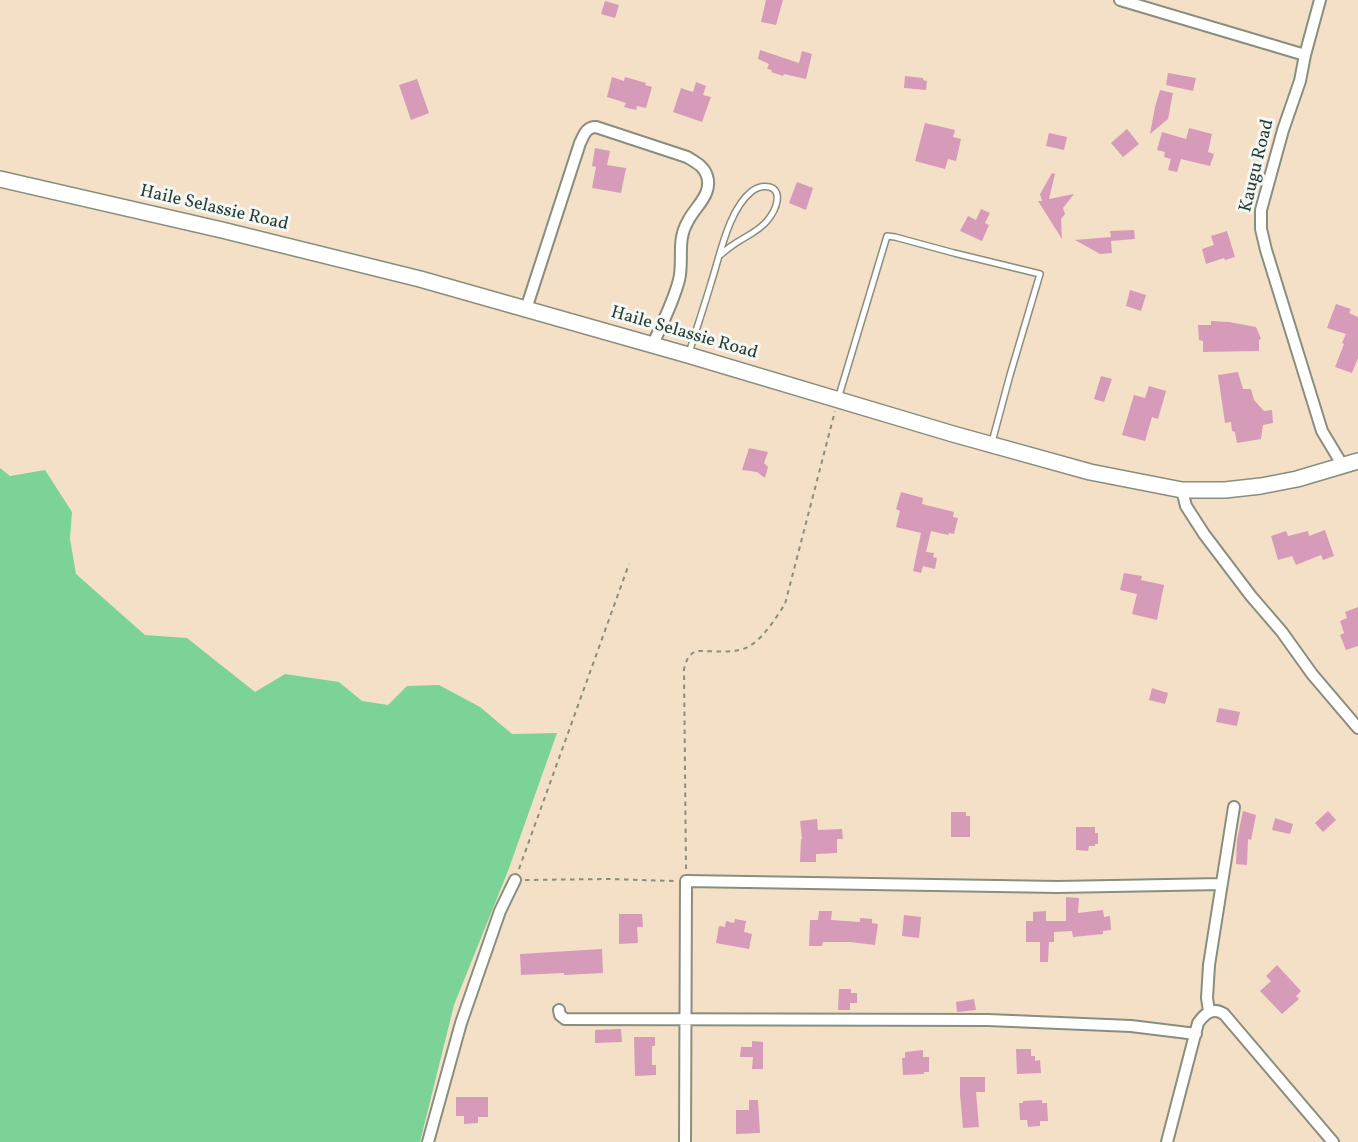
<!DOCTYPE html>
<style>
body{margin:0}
canvas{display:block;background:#f4dfc7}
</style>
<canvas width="1358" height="1142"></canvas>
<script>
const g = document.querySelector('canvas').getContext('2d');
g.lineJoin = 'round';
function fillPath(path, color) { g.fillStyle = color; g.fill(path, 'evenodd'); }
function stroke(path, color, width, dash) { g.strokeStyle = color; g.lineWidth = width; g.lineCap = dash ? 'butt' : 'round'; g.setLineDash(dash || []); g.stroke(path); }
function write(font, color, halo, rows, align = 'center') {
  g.font = font + ' Vollkorn,serif'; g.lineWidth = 6; g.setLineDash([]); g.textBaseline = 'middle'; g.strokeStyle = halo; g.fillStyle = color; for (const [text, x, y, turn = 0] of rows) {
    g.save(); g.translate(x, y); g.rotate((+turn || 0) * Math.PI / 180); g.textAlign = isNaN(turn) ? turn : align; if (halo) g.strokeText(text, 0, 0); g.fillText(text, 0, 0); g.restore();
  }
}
fillPath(new Path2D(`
 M0,468L10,476L45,470L72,512L70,539L76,574L145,635L187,638L255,692L285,674L339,682L362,701L388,705L407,686L439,685L480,707L512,734L557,733L508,871L454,1005L420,1142H0Z`), '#7bd398');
fillPath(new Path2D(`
 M766,0H783L776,25L761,22Z
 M605,1L619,5L615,18L601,14Z
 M760,50L799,63L802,51L812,54L806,79L784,74L783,76L771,72L772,70L767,69L769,64L758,59Z
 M1168,73L1196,78L1193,91L1166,85Z
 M905,76L923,78V80L927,81L926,90L904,88Z
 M612,77L624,81L625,77L646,83L645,85L652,87L646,108L637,106L636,110L624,107L626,103L607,97Z
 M417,79L429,113L411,120L399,85Z
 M696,82L706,86L703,95L711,97L702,122L673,112L681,88L693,92Z
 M1160,90L1173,93L1168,119L1150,134L1155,107Z
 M925,123L955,130L953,137L961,139L956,161L948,159L945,169L915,161Z
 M1189,128L1212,134L1208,152L1214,154L1210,166L1181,159L1177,172L1168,170L1171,159L1164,157L1165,152L1157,150L1162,132L1186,139Z
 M1127,129L1139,144L1123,157L1111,143Z
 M1049,133L1067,137L1064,150L1046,146Z
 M595,148L610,151L607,165L626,168L621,193L592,188L596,167L592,166Z
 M1052,173L1055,174L1049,199L1074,194L1063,208L1065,214L1061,219L1062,239L1038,201H1042L1040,194Z
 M797,182L813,188L806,210L789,203Z
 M981,209L990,213L985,223L989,225L982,241L960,231L968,216L976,220Z
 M1134,230L1135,239L1111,241L1112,253L1100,254L1075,240L1111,237L1110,231Z
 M1227,231L1235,257L1225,260L1224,258L1206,264L1202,249L1214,245L1211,236Z
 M1130,290L1146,295L1141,311L1126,306Z
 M1336,304L1351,309L1349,313L1358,317V358L1352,373L1335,367L1344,344L1342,343L1346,334L1327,328Z
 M1211,321L1229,322L1256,327L1261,339L1259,340V351L1203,352V341L1199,340L1198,325H1211Z
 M1238,372L1243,389H1251L1254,400L1264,411L1272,410L1273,423L1263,425L1261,439L1237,443L1235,432L1232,431L1231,422L1225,423L1218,375Z
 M1101,376L1112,379L1104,402L1094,399Z
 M1149,386L1166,391L1158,419L1152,417L1145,441L1122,435L1134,395L1145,398Z
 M749,448L768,452L764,463L768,467L765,478L757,472L742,470Z
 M901,492L923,498L922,504L954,512L953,517L958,518L954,534L949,533L948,535L931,531L926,552L934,553L933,557L937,558L935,569L923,566L921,573L913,571L921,533L896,527L900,511L896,509Z
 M1325,530L1334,556L1323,560L1321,555L1296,565L1292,556L1278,560L1271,536L1286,531L1288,536L1308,531L1309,536Z
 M1124,573L1142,576L1141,580L1164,585L1157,620L1132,614L1137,594L1120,590Z
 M1358,607V646L1346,650L1340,635L1344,633L1340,621L1347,618L1345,612Z
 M1152,688L1168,693L1165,704L1149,700Z
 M1219,708L1240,712L1237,726L1216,722Z
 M1243,811L1256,815L1251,840L1248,839L1247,865L1236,864L1237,840Z
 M1328,811L1336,820L1323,832L1315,823Z
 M951,812H966V816H970V837H951Z
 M1275,818L1293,824L1290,834L1272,830Z
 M817,819L818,830L842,829L843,839H837V853L816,854V862H800L801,839H802L800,821Z
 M1076,827H1095V833H1098V844H1095V846H1089L1088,851L1076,850Z
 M1066,897L1079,898L1078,913L1103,910L1104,917L1110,916L1111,930L1103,931V934L1073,937L1072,931L1054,932V942H1049L1048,962H1040V942H1026V921H1033V912L1046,911V921H1066Z
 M819,911H832L831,920L860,922V918L872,919V923L878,924L875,945L850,942H823L822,946H809L810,920H818Z
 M619,914H642L643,927H637L638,943L619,944Z
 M904,915L921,917L919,938L902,936Z
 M735,919L746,921L744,932L752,934L749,949L716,943L719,926L725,927L726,921L734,923Z
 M602,949L603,973L564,975V973L521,975L520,954Z
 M1277,965L1301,991L1296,996L1299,999L1282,1014L1260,991L1271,981L1266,976Z
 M839,989H851V993H857V1003H850V1010H838Z
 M974,999L976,1010L957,1012L956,1002Z
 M621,1029L622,1042L595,1043V1030Z
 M634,1037H655V1046H652V1065H656V1075L635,1076Z
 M752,1041L763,1042V1069H752L753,1057H740L741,1047H752Z
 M1016,1049H1031V1056H1035V1061L1040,1060L1041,1073L1017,1074Z
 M923,1050V1057H929V1072H924V1074L903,1075L902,1058H905V1052Z
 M960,1077H985V1092H976L979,1127L963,1128L960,1094Z
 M456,1097H488V1117H478V1123L464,1124V1116H456Z
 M749,1100H758L760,1133L736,1134V1110H749Z
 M1042,1100V1103H1047L1048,1121H1040V1126L1028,1127L1027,1120H1020L1019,1103H1023V1101Z`), '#d79bba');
const lane = new Path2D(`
 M689,353C696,330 704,307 711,283C720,256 728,210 752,191C762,184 780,184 777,201C776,208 772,215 767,221C758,232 744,237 733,245C728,248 724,252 719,256
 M838,399L887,236L895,237L954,253L1040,274L1010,375L992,442`);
const street = new Path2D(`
 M1120,0L1305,55L1300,81L1283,130L1261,210V229L1266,250L1322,431L1343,466
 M1305,55L1320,0
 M526,309L580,143C584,135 586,127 596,127L687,157C695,162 704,166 707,176C713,194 695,207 688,221C676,241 684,260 679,280C673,303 662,324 652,346
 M1182,490L1186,506L1204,534L1251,596L1282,632L1312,674L1358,728
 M559,1010L560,1015L565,1019L988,1020L1131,1026L1196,1034
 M1209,1011L1207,998L1209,965L1234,807
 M428,1142L461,1023L500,911L515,880
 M685,1142L686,881L1058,887L1221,884
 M1167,1142L1198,1023C1205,1013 1213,1007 1224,1014L1333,1142`);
const secondary = new Path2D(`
 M0,179L222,230L420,279L688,355L953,434L1090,472L1182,490H1225L1261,486L1297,479L1358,461`);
stroke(lane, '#8a8e7e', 8);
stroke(street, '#8a8e7e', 14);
stroke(secondary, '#8a8e7e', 18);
stroke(new Path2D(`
 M519,869L629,564
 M686,869L684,669C686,661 688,655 696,651C711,651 729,653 743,649C761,643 775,619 785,604L835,411
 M525,880L608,879L675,881`), '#8a8e7e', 2, [4.5, 4.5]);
stroke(lane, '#fff', 5);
stroke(street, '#fff', 10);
stroke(secondary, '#fff', 15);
write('18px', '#1f3d34', '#f6f6f2', [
 ["Kaugu Road",1258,166,-76],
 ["Haile Selassie Road",214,209,13],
 ["Haile Selassie Road",684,334,16]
]);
</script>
